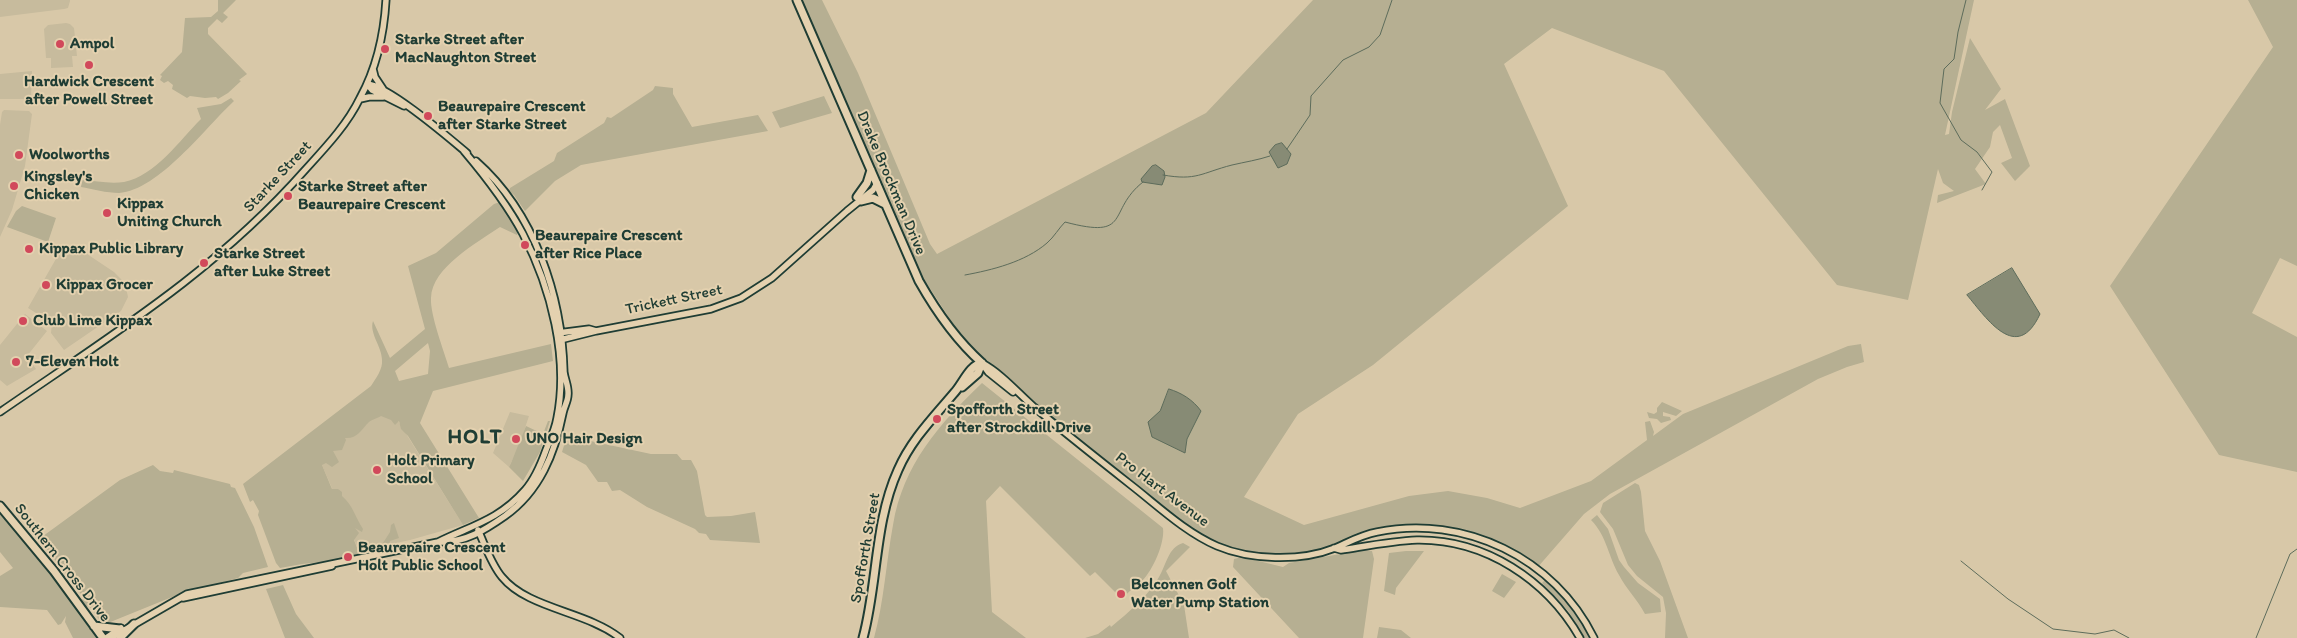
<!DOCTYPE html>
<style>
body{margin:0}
canvas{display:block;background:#d8c8a8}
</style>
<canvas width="2297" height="638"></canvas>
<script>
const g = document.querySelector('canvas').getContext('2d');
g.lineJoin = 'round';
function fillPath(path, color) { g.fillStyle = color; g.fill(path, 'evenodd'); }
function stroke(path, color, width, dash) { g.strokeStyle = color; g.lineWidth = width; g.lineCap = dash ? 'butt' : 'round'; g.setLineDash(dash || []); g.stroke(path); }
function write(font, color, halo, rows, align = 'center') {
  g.font = font + ' Itim,sans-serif'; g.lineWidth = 4; g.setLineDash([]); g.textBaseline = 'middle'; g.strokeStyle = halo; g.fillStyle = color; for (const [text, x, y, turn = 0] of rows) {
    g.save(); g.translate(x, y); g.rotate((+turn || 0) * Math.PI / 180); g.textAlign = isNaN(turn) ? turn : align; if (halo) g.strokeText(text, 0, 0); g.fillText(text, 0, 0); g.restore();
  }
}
fillPath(new Path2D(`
 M0,0H70V1L68,8L64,9L0,17Z
 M66,23L70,24L74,28L77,56H72L73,67L51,68V58H46L44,29L48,25Z
 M32,71L31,99H0V74Z
 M4,110L29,111L32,114L25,166L12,210L0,237V125L2,112Z
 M65,246L87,254L114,272L125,283L128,297L121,311L64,350L51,333L52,323L28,308L61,250Z
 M25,314L47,331L27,356L36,369L7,386L0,380V345Z
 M385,400L463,525L410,540L359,551L316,451Z
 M510,412L529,416L522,437L512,434L522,439L509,467L493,453Z`), '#c7bb9d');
fillPath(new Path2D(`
 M218,0H236L223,13L228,17L222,23L217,19L208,28V34L247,74L239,80L241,81L228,93L218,99L216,97L205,98L190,96L187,98L172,89L173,85L168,81L164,83L160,80L162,76L160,75L182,52L185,18L211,17L218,11Z
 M797,0H822L858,73L930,244L937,254L1206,113L1313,0H1974L1945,135L1949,134L1952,112L1970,38L2001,89L1985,110L2005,99L2030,166L2015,181L2001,163L2012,158L2000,125L1993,132L1990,147L1975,169L1986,184L1937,203L1938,195L1954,191L1943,183L1938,169L1908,300L1837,285L1664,71L1552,28L1504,64L1568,206L1373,365L1298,414L1244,497L1304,525L1409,496L1448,491L1487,498L1520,508L1591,481L1647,440L1645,422L1650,421L1654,432L1653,436L1683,414L1848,346L1861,344L1864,362L1847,367L1818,379L1610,494L1584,514L1537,568L1501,546L1440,529L1377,532L1334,548L1298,556L1276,557L1227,550L1185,527L1037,410L979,357L959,333L918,270Z
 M2248,0H2297V266L2280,258L2252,313L2297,337V472L2219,455L2110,286L2273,47Z
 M655,86L673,88V94L692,127L758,115L768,131L581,165L555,181L525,211L514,195L509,191L510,188L554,161L557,153L604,123L607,117L611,118L653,90Z
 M824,96L832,113L780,128L772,112Z
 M231,98L234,101C205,128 159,190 119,193C107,193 92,189 81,187L82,180C96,181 110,184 124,182C155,176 180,140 201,119L197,108L221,104Z
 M500,202L518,232L517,235L500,227C477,243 432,267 431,298C430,315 444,351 449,368L551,344L553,361L433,391L420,423L479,518L463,525L408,436L401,429L399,421L395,425L391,420L381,416C378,418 371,420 369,422C361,430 357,439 345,438L346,440L342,450L333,451L339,462L332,467L326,463L322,465L332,489H338L342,492V496C354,507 355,517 363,529L362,532L355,528L359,533L354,540L358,550L363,546L364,542L368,541L372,547L383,543L390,532L391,525L394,523L399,538L390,541L389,549C380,555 372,553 363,553C358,554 357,558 351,559V554L341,560L302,564L280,568L276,563L258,515L259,511L253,500L250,502L243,484L371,386C376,378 383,369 382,360C382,347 369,333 373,321L390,358L425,329L408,266L436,253L494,204ZM428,343L430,351L428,374L399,381L395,371Z
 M22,206L56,218L48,242L7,227L16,211Z
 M982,383L1163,528C1165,543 1153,570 1142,581C1135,588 1128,590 1123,600L1095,572L1090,576L1000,486L986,501L992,612L1026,638H874C884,602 886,563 893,525C903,465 939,424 982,383Z
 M1662,402L1682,411L1676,416L1663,412V416L1670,417L1671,420L1661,423L1657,419L1649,418L1647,412L1654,414L1657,412V408Z
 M548,421H550L540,452L523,481L509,467L511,463L526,426L543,434Z
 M567,436L651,454H677L682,460H691L697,471L705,515L707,517L731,516L755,512L760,543L710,540L706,534L699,533L695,529L647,507L620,490L612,491L607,482H598L586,465L562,452Z
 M153,465L160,471L173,473L174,470L230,484L231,487L235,488L254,527L268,567L243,573L238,578L177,595L103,625L90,607L86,606L82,600L84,598L39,539L120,480Z
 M1635,483L1639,485L1641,492L1645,531L1660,561L1688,638H1665L1666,613L1663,597L1637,576L1628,565L1613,529L1600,512L1603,503Z
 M0,514L41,562L97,638H73L65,622L66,616L61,624L58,625L47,610L0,607V576L13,568L0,552Z
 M1597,515L1608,529L1619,560L1624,567L1638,583L1660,599L1661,612L1645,614C1638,600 1626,589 1619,575C1608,556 1607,536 1591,520Z
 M1183,543L1190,547L1166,571L1184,605L1189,638H1085L1098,634L1110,625L1111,627C1129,612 1147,597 1159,577C1166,566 1168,547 1183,543Z
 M1363,550L1372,551L1374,559L1363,638H1299L1233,567L1234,559L1242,557L1283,567L1289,563Z
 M1406,551H1424L1396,588L1395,595L1384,591L1389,553Z
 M1502,574L1516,582L1504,598L1492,591Z
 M1546,579L1567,601L1591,638H1582L1569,612L1542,583Z
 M283,585L296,614L314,638H319H285L266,589Z
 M1379,627L1401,630L1411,638H1377Z`), '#b6af92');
const water = new Path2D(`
 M1282,143L1291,154L1287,164L1278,168L1269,152L1275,145Z
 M1156,165L1164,171L1165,177L1162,185L1142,182L1141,179L1152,166Z
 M2012,268L2040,314C2017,364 1987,319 1967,295Z
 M1169,389C1182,393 1193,400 1201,411L1187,439L1185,453L1152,437L1148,422L1160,411Z`);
fillPath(water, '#878b75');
stroke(water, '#5d6c5b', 1);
stroke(new Path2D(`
 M1966,0L1958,32L1954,59L1944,69L1940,103L1961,140L1977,152L1992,172L1982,190
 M1287,149L1310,115L1311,96L1343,60L1369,47L1380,35L1392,0
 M1163,175C1197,181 1201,173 1232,165C1245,162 1258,160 1270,156
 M965,275C992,270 1025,262 1047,243C1054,237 1059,228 1065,222C1133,240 1106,211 1143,182
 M1961,561L2008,599L2053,629L2095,634L2114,630L2129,638
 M2256,638L2290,554L2297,549`), '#5d6c5b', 1);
const minor = new Path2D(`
 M373,69L375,77L383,89
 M367,84C389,86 449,138 467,153
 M367,84L372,90L404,106
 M360,99L369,97H383
 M558,333L589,329L596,331
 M560,340L596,331L711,309L741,298L772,278L847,211L873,190L877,183
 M982,363C1002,374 1017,392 1034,407C1065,433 1098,459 1131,485C1158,506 1185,532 1217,546C1250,560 1300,562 1335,548C1349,542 1361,535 1377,532C1464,514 1555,558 1594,638
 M983,365L988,372L1013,392
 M0,412C110,336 215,272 305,170C325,148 347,125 360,98C377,67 384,35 386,0
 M478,530C485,545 491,564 502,577C528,609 586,611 620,638
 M439,542C465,543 485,530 505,516C540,491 555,453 563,413C564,407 568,401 568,395C569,387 565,380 564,372C562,296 535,213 476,161
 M1334,548L1341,550C1367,546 1392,541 1417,540C1485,539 1547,580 1580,638
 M183,598L332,566
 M106,638L121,628
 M111,638L187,594L438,542C470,526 499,520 525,490C535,479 541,464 546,450C550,440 555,430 557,418C569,358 551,288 523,234C507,204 486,177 464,151`);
const major = new Path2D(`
 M797,0L919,281C936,311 956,340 982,363
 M857,197L867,183L871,170
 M861,201L873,198L885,204
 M962,387L978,373L982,363
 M0,506L54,571L103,638
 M94,626L120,629
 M120,638L134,624
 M863,638C878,583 874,523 898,470C911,440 933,418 954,393C962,385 970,364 982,363`);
stroke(minor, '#1f3d34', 9);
stroke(major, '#1f3d34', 11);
stroke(minor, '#e4d1af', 5.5);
stroke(major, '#e4d1af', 7);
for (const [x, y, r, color] of [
 [60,44,5,"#d1495b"],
 [385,49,5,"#d1495b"],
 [89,65,5,"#d1495b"],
 [428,116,5,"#d1495b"],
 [19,155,5,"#d1495b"],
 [14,186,5,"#d1495b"],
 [288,196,5,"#d1495b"],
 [107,213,5,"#d1495b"],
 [525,245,5,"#d1495b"],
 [29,249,5,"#d1495b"],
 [204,263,5,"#d1495b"],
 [46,285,5,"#d1495b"],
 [23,321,5,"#d1495b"],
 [16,362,5,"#d1495b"],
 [937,419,5,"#d1495b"],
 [516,439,5,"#d1495b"],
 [377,470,5,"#d1495b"],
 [348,557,5,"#d1495b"],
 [1121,594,5,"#d1495b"]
]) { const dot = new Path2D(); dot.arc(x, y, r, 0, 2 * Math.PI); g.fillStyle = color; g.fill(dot); stroke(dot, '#e4d1af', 2); }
write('bold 16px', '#1f3d34', '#e4d1af', [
 ["Starke Street after",395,40],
 ["MacNaughton Street",395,58],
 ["Ampol",70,44],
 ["Hardwick Crescent",89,82,"center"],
 ["after Powell Street",89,100,"center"],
 ["Beaurepaire Crescent",438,107],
 ["after Starke Street",438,125],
 ["Woolworths",29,155],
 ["Kingsley's",24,177],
 ["Chicken",24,195],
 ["Starke Street after",298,187],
 ["Beaurepaire Crescent",298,205],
 ["Kippax",117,204],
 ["Uniting Church",117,222],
 ["Beaurepaire Crescent",535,236],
 ["after Rice Place",535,254],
 ["Kippax Public Library",39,249],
 ["Starke Street",214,254],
 ["after Luke Street",214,272],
 ["Kippax Grocer",56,285],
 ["Club Lime Kippax",33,321],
 ["7-Eleven Holt",26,362],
 ["Spofforth Street",947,410],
 ["after Strockdill Drive",947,428],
 ["UNO Hair Design",526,439],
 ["Holt Primary",387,461],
 ["School",387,479],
 ["Beaurepaire Crescent",358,548],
 ["Holt Public School",358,566],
 ["Belconnen Golf",1131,585],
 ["Water Pump Station",1131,603]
], 'left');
write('16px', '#1f3d34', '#e4d1af', [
 ["Starke Street",278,177,-47],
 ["Drake Brockman Drive",891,183,67],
 ["Trickett Street",674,300,-12],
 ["Pro Hart Avenue",1162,490,37],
 ["Spofforth Street",866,548,-80],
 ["Southern Cross Drive",62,563,52]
]);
g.letterSpacing = '1px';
write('bold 21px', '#1f3d34', '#e4d1af', [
 ["HOLT",475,438]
]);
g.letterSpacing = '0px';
</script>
